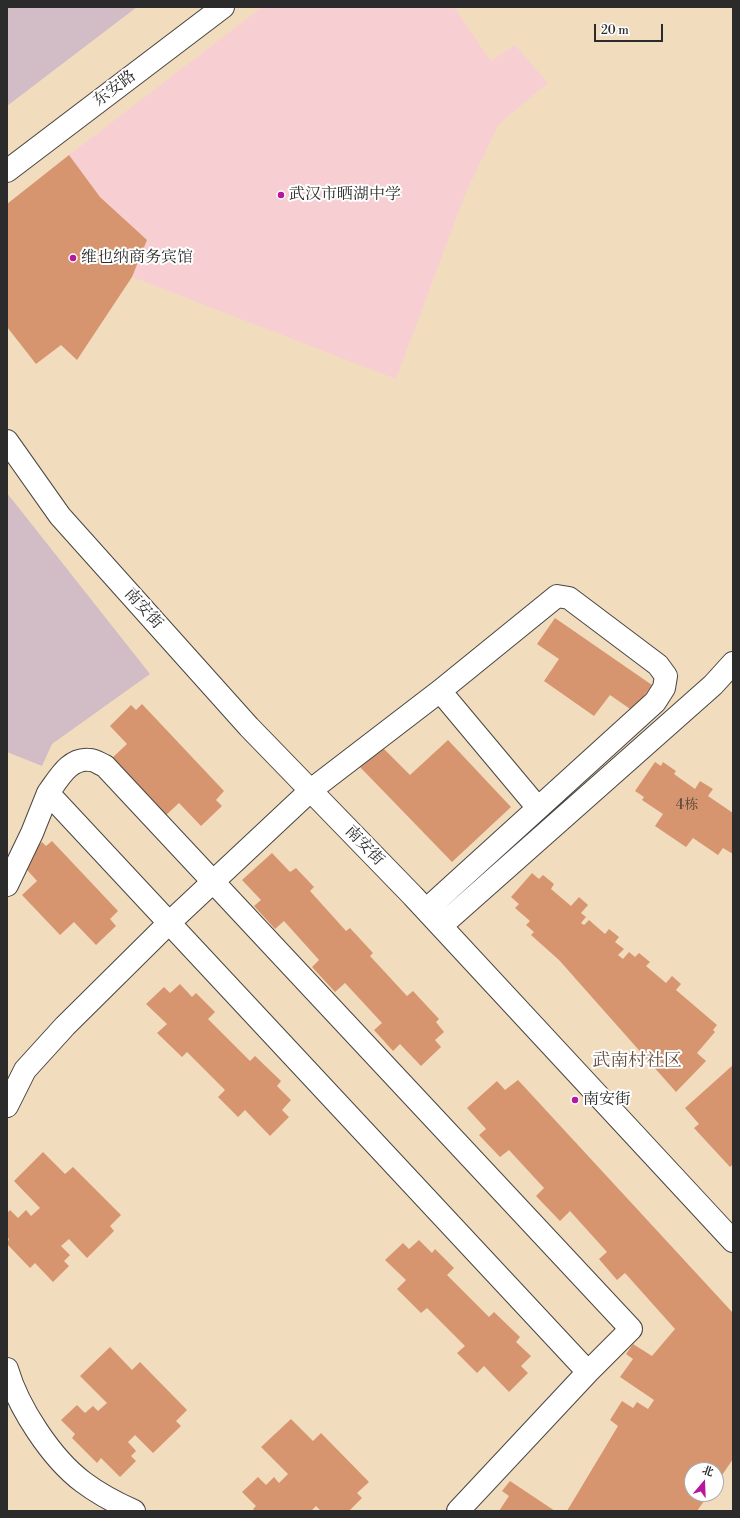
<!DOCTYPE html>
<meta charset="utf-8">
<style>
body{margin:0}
#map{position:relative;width:740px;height:1518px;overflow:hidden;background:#f2dcbe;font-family:"Libre Bodoni","Noto Serif SC",serif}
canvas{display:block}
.frame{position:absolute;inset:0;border:8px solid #2b2b2b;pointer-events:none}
.north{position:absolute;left:684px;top:1462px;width:40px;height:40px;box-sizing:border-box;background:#fff;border:1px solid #aaa;border-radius:50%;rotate:19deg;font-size:11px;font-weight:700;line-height:16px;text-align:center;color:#2b2b2b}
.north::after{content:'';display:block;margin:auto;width:14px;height:18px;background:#b5179e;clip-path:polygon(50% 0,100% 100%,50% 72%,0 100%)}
.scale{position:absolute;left:594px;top:24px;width:69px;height:18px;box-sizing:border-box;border:2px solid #2b2b2b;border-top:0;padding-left:5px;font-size:12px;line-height:14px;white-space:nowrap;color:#2b2b2b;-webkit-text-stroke:3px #fff;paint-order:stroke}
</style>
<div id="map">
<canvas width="740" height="1518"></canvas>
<div class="frame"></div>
<div class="north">北</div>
<div class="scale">20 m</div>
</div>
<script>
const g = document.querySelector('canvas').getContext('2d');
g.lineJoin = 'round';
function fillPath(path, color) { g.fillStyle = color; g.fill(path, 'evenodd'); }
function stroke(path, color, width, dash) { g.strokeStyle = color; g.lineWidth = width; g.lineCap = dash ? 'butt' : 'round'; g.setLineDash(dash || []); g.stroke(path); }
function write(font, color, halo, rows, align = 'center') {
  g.font = font + ' "Libre Bodoni","Noto Serif SC",serif'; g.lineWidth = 4; g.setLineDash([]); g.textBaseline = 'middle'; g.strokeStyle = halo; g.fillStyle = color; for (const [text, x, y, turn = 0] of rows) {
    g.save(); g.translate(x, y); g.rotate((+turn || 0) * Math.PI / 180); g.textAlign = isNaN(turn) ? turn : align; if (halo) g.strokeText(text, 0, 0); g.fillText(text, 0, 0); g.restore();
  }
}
fillPath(new Path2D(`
 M262,7H454L491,61L515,45L548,83L499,124L466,192L396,379L132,277L147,240L100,197L69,155Z`), '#f7cfd2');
fillPath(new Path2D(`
 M7,7H137L7,106Z
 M7,493L150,674L52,744L42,766L7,752Z`), '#d2bdc6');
fillPath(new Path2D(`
 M69,155L100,197L147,240L132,277L77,360L61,345L36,364L7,327V204Z
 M555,618L652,685L633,711L610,695L594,716L544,681L559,659L537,644Z
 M142,704L224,791L216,800L222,806L201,826L179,803L165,816L111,759L127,744L110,726L131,705L136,710Z
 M448,740L511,807L452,862L359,766L381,746L410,775Z
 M655,762L661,766L663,762L676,771L674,774L695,789L700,781L713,789L708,796L733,813V854L723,848L718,855L693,838L686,847L655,826L663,814L642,800L644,797L635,791Z
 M52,841L118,911L110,919L116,926L96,945L74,922L60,935L22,895L37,881L20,862L42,842L46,846Z
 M272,853L290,872L296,868L314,887L310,891L346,931L350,928L373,953L370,956L407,996L413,991L439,1019L436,1022L444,1032L435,1040L441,1047L421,1066L400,1044L393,1051L374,1030L382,1023L345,983L335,992L312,967L319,960L284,921L275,929L254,906L261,900L242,880Z
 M532,873L539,879L543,875L554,884L551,889L571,906L579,897L588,905L581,913L586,917L581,923L584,925L589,920L605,934L609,929L619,937L615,942L624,949L618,955L623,959L629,952L635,957L639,953L650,962L646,966L666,983L672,976L681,984L676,990L717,1025L713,1030L715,1032L697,1053L706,1061L676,1092L559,960L531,935L534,932L526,925L530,921L515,908L519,904L511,897Z
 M180,984L192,997L196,993L215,1012L208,1019L250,1061L255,1056L281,1081L277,1086L291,1100L282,1110L289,1117L270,1136L245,1110L238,1117L218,1097L225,1090L187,1052L182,1057L157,1033L167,1024L146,1004L164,987L170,993Z
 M733,1065V1164L730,1167L694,1128L699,1124L685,1108Z
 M518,1080L733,1313V1459L716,1484V1470H692V1494H709L697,1511H567L618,1426L610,1420L622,1401L633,1408L637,1402L648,1409L654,1400L620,1377L633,1359L626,1354L633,1344L652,1356L675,1329L625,1273L617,1280L599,1259L607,1252L570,1211L560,1221L536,1196L544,1188L509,1150L500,1157L479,1135L486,1129L467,1108L497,1081L505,1090Z
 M43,1152L65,1174L73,1167L121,1215L110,1226L114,1231L87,1258L69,1239L61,1246L70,1255L64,1261L69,1266L53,1282L35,1263L30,1268L7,1244L9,1239L7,1237V1213L10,1210L18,1218L26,1210L31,1216L40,1208L14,1181Z
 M419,1240L432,1253L435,1249L454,1268L447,1275L489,1317L494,1312L520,1337L516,1342L531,1356L521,1366L528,1373L509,1392L484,1366L477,1373L457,1353L465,1346L427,1308L421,1313L397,1289L406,1280L385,1260L403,1243L409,1249Z
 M110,1347L132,1370L140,1362L187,1410L176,1421L181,1426L153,1453L135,1435L128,1442L136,1451L131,1456L136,1461L120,1477L101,1458L97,1463L72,1438L75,1434L61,1420L77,1405L85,1413L93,1406L98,1411L107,1403L80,1376Z
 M291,1419L313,1441L321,1433L369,1482L357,1493L362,1498L349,1511H321L316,1506L311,1511H255L253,1509L256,1506L242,1492L258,1477L266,1485L274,1477L279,1483L288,1474L261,1447Z
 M510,1481L555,1511H499L509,1496L502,1491Z`), '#d6956f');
const minor = new Path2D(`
 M7,171L223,7
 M7,441L60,516L249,727L413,896L733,1241
 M440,691L538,808
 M48,793C59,778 70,757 90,760C95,760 100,764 105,766L631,1329L588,1372
 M7,885L32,833L48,793L588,1372L458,1511
 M441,926L713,685L733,663
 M7,1106L25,1070L65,1026L169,923L311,790L440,691L557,596L569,598L658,665L666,676L664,688L655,702L426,910
 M7,1369C18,1407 51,1458 83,1482C99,1494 116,1503 134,1511`);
stroke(minor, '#494641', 24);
stroke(minor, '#fff', 22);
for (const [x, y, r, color] of [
 [281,195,4,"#b5179e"],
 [73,258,4,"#b5179e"],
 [575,1100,4,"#b5179e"]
]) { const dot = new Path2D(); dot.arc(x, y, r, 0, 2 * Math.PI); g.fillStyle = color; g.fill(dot); stroke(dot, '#fff', 1.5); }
write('14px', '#56463c', null, [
 ["4栋",687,806]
]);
write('16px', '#2b2b2b', '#fff', [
 ["东安路",115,89,-37],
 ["南安街",143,609,48],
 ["南安街",364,846,46]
]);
write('16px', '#2b2b2b', '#fff', [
 ["武汉市晒湖中学",289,195],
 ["维也纳商务宾馆",81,258],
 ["南安街",583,1100]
], 'left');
write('18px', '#675043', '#fff', [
 ["武南村社区",637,1062]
]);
</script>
